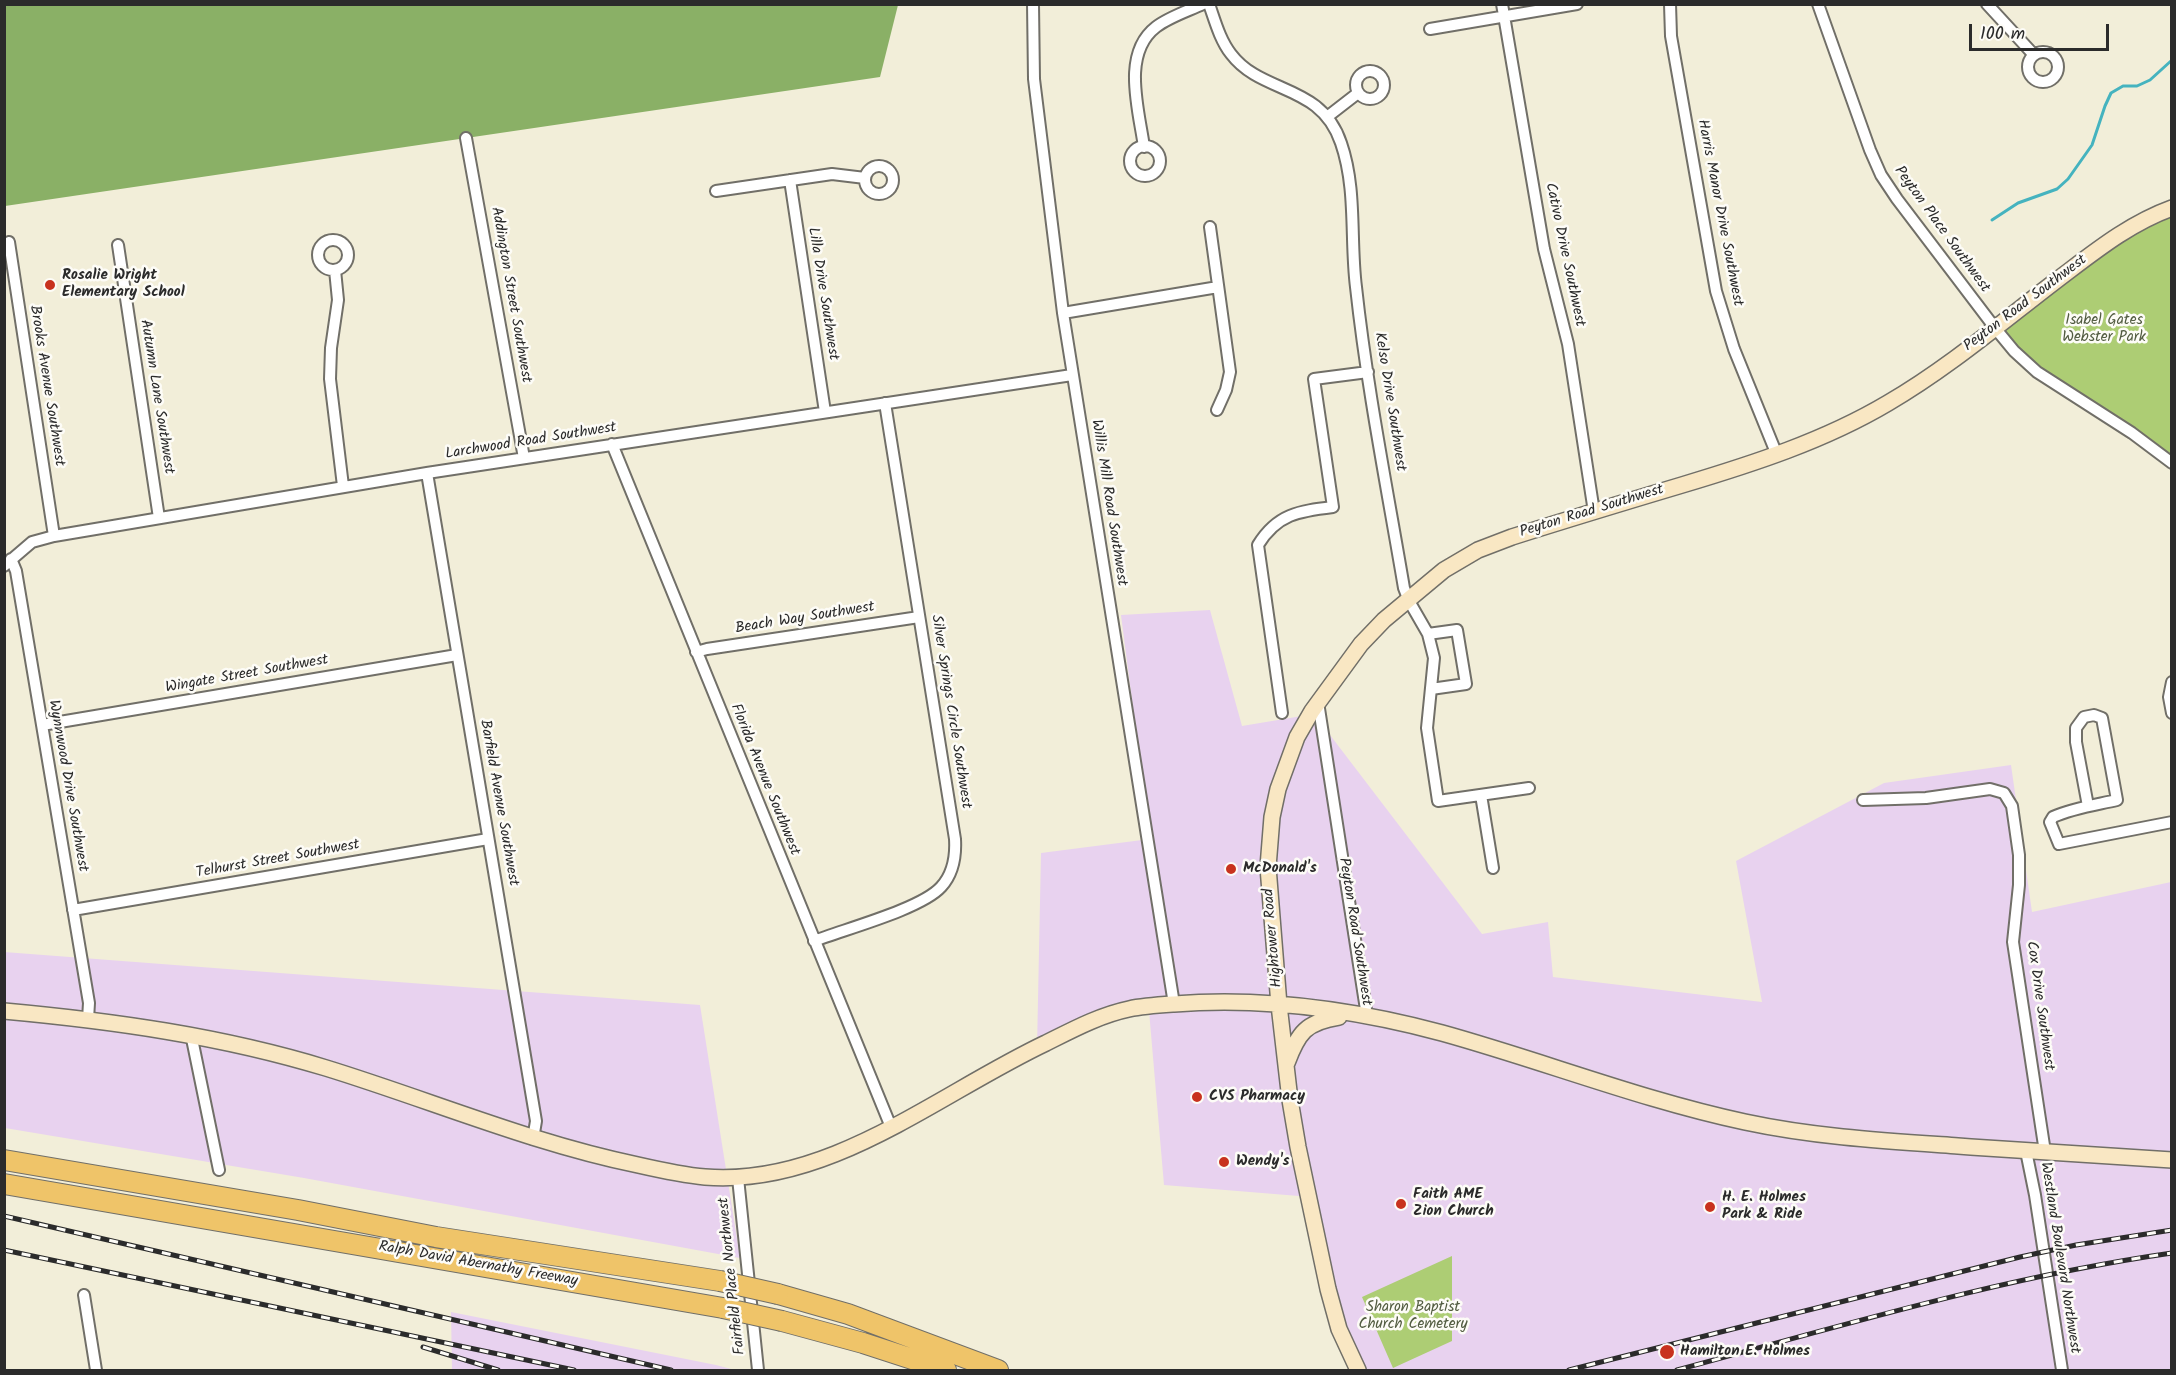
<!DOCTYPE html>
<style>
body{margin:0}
#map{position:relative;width:2176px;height:1375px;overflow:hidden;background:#f2eed9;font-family:Kalam,sans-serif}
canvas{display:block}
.frame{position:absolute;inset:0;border:6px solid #2b2b2b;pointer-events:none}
.scale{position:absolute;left:1969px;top:24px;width:140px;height:27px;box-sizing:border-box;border:3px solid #2b2b2b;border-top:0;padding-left:8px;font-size:18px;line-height:21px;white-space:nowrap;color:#2b2b2b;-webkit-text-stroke:4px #fdfcf7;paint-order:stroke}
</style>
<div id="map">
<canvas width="2176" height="1375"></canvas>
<div class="frame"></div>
<div class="scale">100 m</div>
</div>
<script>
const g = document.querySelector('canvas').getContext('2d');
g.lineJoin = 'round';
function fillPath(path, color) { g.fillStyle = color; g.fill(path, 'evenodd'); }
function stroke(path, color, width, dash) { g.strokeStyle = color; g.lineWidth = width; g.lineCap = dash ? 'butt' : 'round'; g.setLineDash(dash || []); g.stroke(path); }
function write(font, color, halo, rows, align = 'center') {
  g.font = font + ' Kalam,sans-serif'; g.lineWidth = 5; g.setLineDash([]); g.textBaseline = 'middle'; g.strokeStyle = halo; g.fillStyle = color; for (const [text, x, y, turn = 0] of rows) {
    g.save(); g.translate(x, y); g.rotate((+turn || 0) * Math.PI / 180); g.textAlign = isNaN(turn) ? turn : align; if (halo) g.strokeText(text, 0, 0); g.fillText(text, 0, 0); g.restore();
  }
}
fillPath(new Path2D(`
 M1210,610L1242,726L1314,714L1482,934L1548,922L1553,977L1762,1002L1736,861L1884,783L2011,765L2032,912L2171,882V1370H1350L1327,1298L1311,1197L1164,1185L1148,999H1141L1037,1048L1041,853L1150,839L1121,615Z
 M4,952L700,1005L740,1258L304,1178L5,1128Z
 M451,1312L716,1365L735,1370H452Z`), '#e8d2ef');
fillPath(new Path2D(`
 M2171,199V462L2054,378L2028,356L1997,325L2118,233Z
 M1452,1256V1341L1393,1368L1362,1297Z`), '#adcd74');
fillPath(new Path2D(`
 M5,5H898L880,77L5,206Z`), '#8ab066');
stroke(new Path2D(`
 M1992,220L2018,203L2057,189L2068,179L2092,145L2105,106L2111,93L2123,86H2137L2150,80L2172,60`), '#45b3bf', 3);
const street = new Path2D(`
 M1033,4L1034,79L1063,313L1174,1004
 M1209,4C1215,21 1220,40 1231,54C1262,95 1321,83 1341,143C1357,189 1350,240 1356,287C1367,388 1387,488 1404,588L1409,601L1428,634L1434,658L1427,728L1438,801L1529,788
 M1502,4L1544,249L1568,344L1594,512
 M1670,4L1671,36L1716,291L1734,349L1777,455
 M1818,4L1870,150L1881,175L1897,199L1995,328L2014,351L2037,372L2132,433L2172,463
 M1987,4L2034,55
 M1430,29L1577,4
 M2028 67a15 15 0 1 1 30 0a15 15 0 1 1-30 0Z
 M1356 85a14 14 0 1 1 28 0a14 14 0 1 1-28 0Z
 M1327,117L1358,93
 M466,138L524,458
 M1130 161a15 15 0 1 1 30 0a15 15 0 1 1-30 0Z
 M1144,147C1139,110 1121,54 1156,27C1169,17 1188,11 1203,4
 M865 180a14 14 0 1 1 28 0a14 14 0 1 1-28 0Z
 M790,180L825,412
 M716,191L832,174L865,178
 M1210,227L1230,372L1226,390L1217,410
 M318 255a15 15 0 1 1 30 0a15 15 0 1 1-30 0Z
 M9,242L54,536
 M118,245L159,518
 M335,270L338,300L331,348L330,379L343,486
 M1063,313L1218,287
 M612,444L891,1127
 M427,473L536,1121L533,1139
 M11,559L16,571L89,1003L88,1019
 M4,566L32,542L54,536L427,473L1072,375
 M1428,634L1457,630L1466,684L1431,689
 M696,652L707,649L919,617
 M2172,682L2169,697L2172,713
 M1318,702L1367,1016
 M1282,713L1258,545C1277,514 1299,511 1333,507L1314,379L1368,372
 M42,725L457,655
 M1481,795L1493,868
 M1863,800L1926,798L1990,789L2004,793L2012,806L2019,855V885L2013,942L2045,1152
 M2088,806L2076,742V728L2084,717L2094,715L2102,718L2117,800C2095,805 2073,808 2053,817L2050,822L2059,844L2172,822
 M73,910L488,839
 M814,941C845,929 921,909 941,887C953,874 956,856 955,839L885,403
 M191,1034L219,1170
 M2026,1151L2035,1195L2062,1370
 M738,1178L758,1370
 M84,1295L96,1370`);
const secondary = new Path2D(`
 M4,1011C113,1021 221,1036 326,1068C430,1100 531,1143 638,1165C660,1170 682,1175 705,1177C829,1187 938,1094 1046,1043C1072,1030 1100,1015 1129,1009C1143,1006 1159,1005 1174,1004C1263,997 1356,1010 1442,1033C1543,1061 1642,1100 1745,1122C1815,1137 1886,1141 1958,1146C2029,1151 2100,1155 2172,1160
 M1287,1063C1298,1033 1306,1022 1339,1017
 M1358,1370L1339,1329L1328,1289L1298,1147L1290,1100L1279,1005L1268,867L1272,817L1278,789L1297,737L1312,711L1361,644L1384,620L1444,570L1478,550L1512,537C1569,519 1625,502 1682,485C1752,464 1824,441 1888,403C1948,368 2002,322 2057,280C2093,253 2128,224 2172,208`);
const highway = new Path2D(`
 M4,1160L298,1210L436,1237L720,1281
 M4,1184L723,1308
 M778,1294L848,1314L998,1370
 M782,1321L863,1343L946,1370`);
stroke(street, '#716f68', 14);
stroke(secondary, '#716f68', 18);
stroke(highway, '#716f68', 22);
stroke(street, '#fff', 10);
stroke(secondary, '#f9e7c3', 15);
stroke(highway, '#efc469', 20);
const rail = new Path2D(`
 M4,1216L671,1370
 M4,1250L574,1370
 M423,1347L498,1370
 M1569,1370L2020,1257L2076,1245L2172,1230
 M1677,1370C1841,1326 2003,1277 2172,1253`);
stroke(rail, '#2b2b2b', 5);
stroke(rail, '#fdfcf7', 3, [9]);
const highwayBridge = new Path2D(`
 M720,1281L778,1294
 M723,1308L782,1321`);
stroke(highwayBridge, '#716f68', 22, []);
stroke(highwayBridge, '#efc469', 20);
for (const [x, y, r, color] of [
 [50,285,6,"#c8321e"],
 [1231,869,6,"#c8321e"],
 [1197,1097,6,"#c8321e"],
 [1224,1162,6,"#c8321e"],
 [1401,1204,6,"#c8321e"],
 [1710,1207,6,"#c8321e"],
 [1667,1352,8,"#c8321e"]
]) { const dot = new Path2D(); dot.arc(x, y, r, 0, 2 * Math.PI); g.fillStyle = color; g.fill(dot); stroke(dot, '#fdfcf7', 2); }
write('15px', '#2b2b2b', '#fdfcf7', [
 ["Harris Manor Drive Southwest",1719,213,79],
 ["Peyton Place Southwest",1941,230,54],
 ["Cativo Drive Southwest",1564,255,78],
 ["Lilla Drive Southwest",822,294,81],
 ["Addington Street Southwest",510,295,80],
 ["Peyton Road Southwest",2026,304,-37],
 ["Brooks Avenue Southwest",46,386,81],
 ["Autumn Lane Southwest",156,397,81],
 ["Kelso Drive Southwest",1389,402,81],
 ["Larchwood Road Southwest",531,442,-9],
 ["Willis Mill Road Southwest",1108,503,81],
 ["Peyton Road Southwest",1592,512,-17],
 ["Beach Way Southwest",805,619,-9],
 ["Wingate Street Southwest",247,675,-10],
 ["Silver Springs Circle Southwest",950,712,81],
 ["Florida Avenue Southwest",764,780,68],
 ["Wynnwood Drive Southwest",67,786,80],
 ["Barfield Avenue Southwest",498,803,80],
 ["Telhurst Street Southwest",278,860,-10],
 ["Peyton Road Southwest",1354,932,81],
 ["Hightower Road",1274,938,-95],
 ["Cox Drive Southwest",2039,1006,82],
 ["Westland Boulevard Northwest",2059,1258,81],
 ["Ralph David Abernathy Freeway",478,1265,10],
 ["Fairfield Place Northwest",733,1276,-96]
]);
write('bold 15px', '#2b2b2b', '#fdfcf7', [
 ["Rosalie Wright",62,276],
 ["Elementary School",62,293],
 ["McDonald's",1243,869],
 ["CVS Pharmacy",1209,1097],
 ["Wendy's",1236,1162],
 ["Faith AME",1413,1195],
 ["Zion Church",1413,1212],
 ["H. E. Holmes",1722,1198],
 ["Park & Ride",1722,1215],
 ["Hamilton E. Holmes",1680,1352]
], 'left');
write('15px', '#525c41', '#fdfcf7', [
 ["Isabel Gates",2104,321],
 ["Webster Park",2104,338],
 ["Sharon Baptist",1413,1308],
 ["Church Cemetery",1413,1325]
]);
</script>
